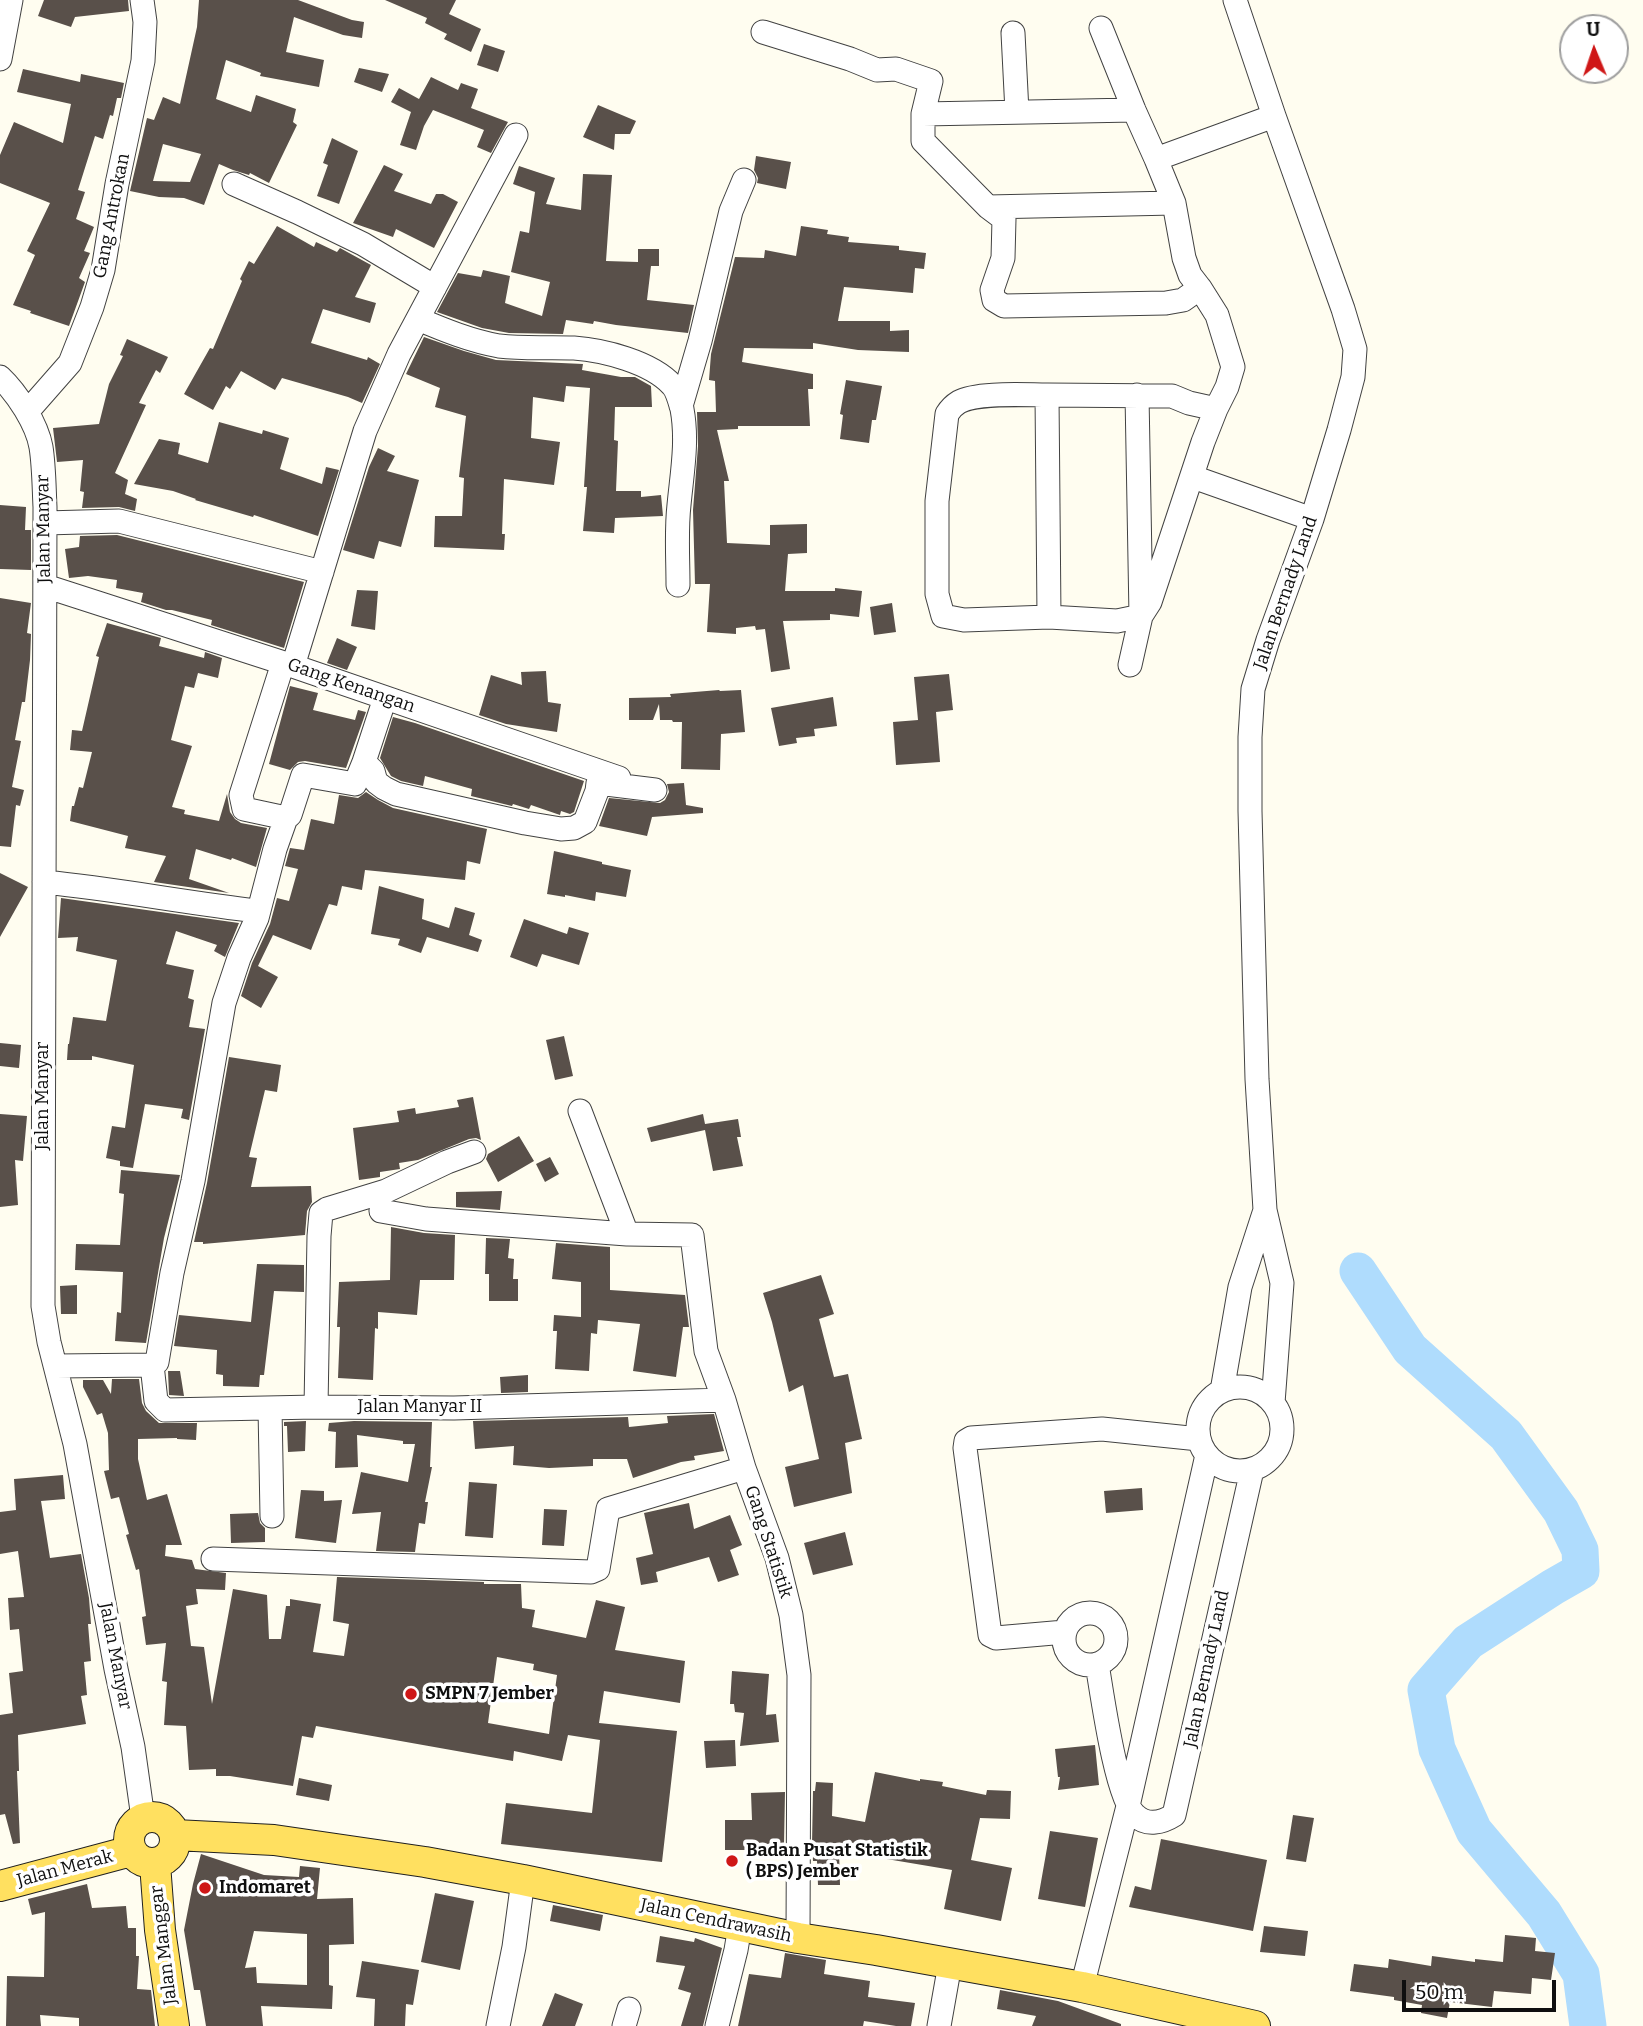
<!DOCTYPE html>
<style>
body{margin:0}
#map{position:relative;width:1643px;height:2026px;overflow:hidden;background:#fffdf0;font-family:Bitter,serif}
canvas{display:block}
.north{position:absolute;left:1559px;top:14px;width:70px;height:70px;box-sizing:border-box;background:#fff;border:2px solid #9f9f9f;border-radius:50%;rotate:358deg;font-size:19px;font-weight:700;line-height:28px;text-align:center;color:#0f0f0f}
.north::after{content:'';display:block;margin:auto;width:24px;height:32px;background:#cf1717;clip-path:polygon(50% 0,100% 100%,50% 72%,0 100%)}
.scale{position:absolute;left:1402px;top:1980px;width:154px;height:32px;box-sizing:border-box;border:4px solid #0f0f0f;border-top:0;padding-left:9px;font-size:21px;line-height:24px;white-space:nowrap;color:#0f0f0f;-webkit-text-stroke:5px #fff;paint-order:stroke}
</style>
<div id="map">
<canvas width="1643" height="2026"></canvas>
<div class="north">U</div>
<div class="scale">50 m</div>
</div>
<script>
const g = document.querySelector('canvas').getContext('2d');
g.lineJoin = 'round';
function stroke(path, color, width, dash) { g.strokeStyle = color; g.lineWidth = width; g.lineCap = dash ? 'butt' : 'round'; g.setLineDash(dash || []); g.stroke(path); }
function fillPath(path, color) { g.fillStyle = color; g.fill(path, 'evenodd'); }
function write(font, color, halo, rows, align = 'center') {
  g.font = font + ' Bitter,serif'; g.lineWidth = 7; g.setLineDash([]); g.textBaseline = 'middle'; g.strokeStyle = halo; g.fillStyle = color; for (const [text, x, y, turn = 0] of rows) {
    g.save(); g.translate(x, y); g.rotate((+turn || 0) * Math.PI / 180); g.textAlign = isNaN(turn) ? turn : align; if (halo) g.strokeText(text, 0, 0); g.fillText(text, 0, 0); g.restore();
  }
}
stroke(new Path2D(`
 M1358,1271L1410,1349L1506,1435L1561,1511L1580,1550L1581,1571L1553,1587L1468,1642L1426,1690L1437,1749L1474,1831L1544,1914L1581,1974L1588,2026`), '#afdcfd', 37);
fillPath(new Path2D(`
 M44,0H128L129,11L75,17L71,27L38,16Z
 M199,0H298L352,20L364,22L362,38L343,35L294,17L286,52L324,60L319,87L260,76L261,73L226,60L216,99L251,112L256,95L296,109L293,122L297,125L269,183L250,173L249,175L233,170L219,164L204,205L184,198L159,197L130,191L147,118L154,120L163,97L180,104L197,27ZM163,144L201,154L190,182L153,181Z
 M385,0H456L449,14L481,29L471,52L444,39L447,34L425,23L427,18Z
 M484,44L505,51L498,72L477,65Z
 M359,68L389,74L382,92L354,82Z
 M23,69L80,82L81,74L124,83L121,98H117L113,116L110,115L103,139L95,136L78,190L85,192L76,219L94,227L84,251L90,253L79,278L85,282L69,326L30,313L31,311L13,305L35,255L27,251L50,203L0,183V155L14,122L63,143L71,104L17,92Z
 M431,77L458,90L461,83L478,89L471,108L508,122L491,153L477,147L484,130L433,110L424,126L416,150L400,145L411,112L391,102L399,88L419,99Z
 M598,105L636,121L630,134H615L614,150L583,137Z
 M332,138L358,151L339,204L317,196L328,165L323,163Z
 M756,156L791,162L786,189L757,183L758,178L754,170Z
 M384,165L403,174L394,191L431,204L436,194H443L458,202L434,248L396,229L393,237L353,223Z
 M519,166L555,178L546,204L581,210L583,174L612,175L606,261L638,262V249H659V266H651L647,300L694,305L688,333L616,325L594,321L593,324L566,320L563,334L509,333L482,328L437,312L458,273L481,277L483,270L510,276L505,303L542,316L550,282L511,272L520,231L529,233L535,192L513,184Z
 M277,226L314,247L316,242L337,252L340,248L371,265L355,297L376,303L370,323L323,309L311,343L367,360L368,357L380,364L362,403L348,397L282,378L275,390L241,371L230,389L226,386L213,410L184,394L210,348L213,349L242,281L240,279L249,261L254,264Z
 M801,226L828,230L827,234L849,237L848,242L899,246V250L926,253L924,269L915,268L913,293L844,287L838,321H890V331L909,330V352L858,350L813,343V349L744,348L742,362L813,374V389H808L810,426H738V429L717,430L729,481H724L727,543L770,545V525L807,524V553L788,554L785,591H835V588L862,591L859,617L830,614V620L783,621L790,669L771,672L765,629L756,630L755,626L736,628V634L707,632L710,584H695L693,510L698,446L697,412H716L715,381L709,380L711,354L735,257L764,258L765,250L796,256Z
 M424,337L464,351L496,360L583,364L582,370L621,377H635L651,386L652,407H615L614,440L618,441L616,491H641V497L661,495L663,516L615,518L614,533L583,531L587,487H584L590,388L566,386L564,402L533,397L531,438L560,442L554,485L504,479L502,534H505L504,550L434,547L435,516H462L464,478L459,477L466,416L435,407L440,388L406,374Z
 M127,339L168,357L160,373L156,370L139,403L146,405L115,473L128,480L125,494L137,499L135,511L119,507L82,508L84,492L80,491L83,460L57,462L53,428L99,424L109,384L123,356L120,355Z
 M846,380L882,386L876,420H872L869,443L840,439L843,415L840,414Z
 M219,422L262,434L263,430L289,438L280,469L322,484L326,467L339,470L318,536L254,515L253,517L195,500L196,499L173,491L134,484L159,439L180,443L178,454L208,463Z
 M378,448L395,456L387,471L419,480L401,547L379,541L374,559L343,550L369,467Z
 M0,505L26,507L25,530H31V570L0,569Z
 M117,535L304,582L284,648L211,625L212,620L172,610H166L141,602L143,593L116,588L117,580L88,576L69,578L65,549L79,547L80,536Z
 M357,590L378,591L375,630L351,626Z
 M0,598L31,603L27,633L31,634L30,660L25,702H22L15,740L21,741L12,787L24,790L20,806L16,805L11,847L0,846Z
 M892,603L896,632L874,635L870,607Z
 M107,623L161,638L159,646L204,658L205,652L222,658L218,678L198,673L194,688L185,686L171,740L192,746L172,807L185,810L184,814L219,821L227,794L230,812L235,819L241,823L267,828L256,867L232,858L231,860L196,849L189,879L229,893L154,882L166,856L125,848L128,836L70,821L72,806H74L79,787L83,788L92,752L70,750L72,730L82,731L99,657L96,656Z
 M337,638L357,647L347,670L327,663Z
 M546,671L548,702L561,704L557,732L506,724L479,715L491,675L522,685L521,672Z
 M949,674L953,710L936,712L940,762L896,765L893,722L918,720L914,677Z
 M290,686L318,693L313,710L355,720L358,710L366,712L346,768L305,761L298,762L290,770L269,764Z
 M719,690L720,691L741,690L745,732L721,734L720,770L681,769L682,722H673L672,720H660L659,704L653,720H629V698L671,697L670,694Z
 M833,697L837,726L814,729L815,736L796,738L797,743L779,746L771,708Z
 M393,717L415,723L584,781L574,812L570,814L561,811L560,815L531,805L529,809L513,804L512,806L471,796L472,789L425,776L423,786L401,781L391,776L380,758Z
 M684,783L686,805L703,808V813L652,817L647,836L599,826L609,798L660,803L665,800L669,792L667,784Z
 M366,792L378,800L393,808L487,829L480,864L467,861L465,880L365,870L362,890L342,886L337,906L329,904L311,950L273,935L258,966L278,977L261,1008L241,996L252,963L270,924L277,898L289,901L298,869L285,866L290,848L304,850L311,819L334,824L339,795L358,798Z
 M554,851L602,862V864L631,870L626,897L596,892L595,901L565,895V897L547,894Z
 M0,873L28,887L0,937Z
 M379,886L424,899L422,919L449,928L455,907L475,913L469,935L482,940L478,952L427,937L421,953L398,945L400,939L371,934Z
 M61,898L239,923L225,957L214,951L217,945L176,931L166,964L194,970L188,998L194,1000L189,1027L205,1029L189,1120L181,1118L183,1109L145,1104L133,1168L120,1166V1161L106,1158L112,1126L125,1128L134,1065L92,1056V1060H67L68,1044H69L73,1017L106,1021L117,960L76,951L78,937L58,938Z
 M524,919L567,934L569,927L589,933L579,965L542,954L537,967L510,957Z
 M564,1036L573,1076L555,1080L546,1040Z
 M0,1043L21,1045L19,1068L0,1066Z
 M229,1057L281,1065L277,1092L265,1090L249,1157L257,1158L251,1187L311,1186L312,1202L307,1211L305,1235L203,1244V1242H194L207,1183Z
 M473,1097L481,1140L476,1138L469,1139L418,1160L399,1163L400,1169L380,1172V1177L359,1180L353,1128L399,1122L397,1111L415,1108L416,1114L459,1107L457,1100Z
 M0,1114L27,1116L23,1161L15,1160L18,1205L0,1207Z
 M703,1114L705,1124L738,1119L741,1137H737L743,1166L713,1171L705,1130L651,1142L647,1128Z
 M519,1136L534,1161L498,1182L486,1159L488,1154Z
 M550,1157L559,1174L545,1182L536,1164Z
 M121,1170L180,1175L164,1238L146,1343L115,1341L117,1312L121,1313L123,1272L75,1270L76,1244L120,1245L124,1194L119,1193Z
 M502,1191L500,1210L456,1207V1192Z
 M391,1227L424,1233L455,1235L454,1280H420L417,1315L378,1312V1329L375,1328L373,1380L338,1378L340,1327H337L339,1282L390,1280Z
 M486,1238L510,1239L508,1258L514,1259L513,1279H518V1301H489V1274H485Z
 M556,1243L610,1247V1290L685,1295L689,1327H683L676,1377L633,1371L640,1324L598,1320L597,1334L591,1333L589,1371L555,1369L557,1331H553L554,1315L581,1317V1282L552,1279Z
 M257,1264L304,1265V1292L274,1291L264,1375H260L259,1387L223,1386V1375L216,1374L217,1350L174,1346L179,1315L251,1322Z
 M821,1275L834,1314L819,1319L834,1377L848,1374L862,1439L845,1443L852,1493L794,1507L785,1467L819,1459L803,1385L789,1392L772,1322L763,1293Z
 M77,1285V1314H61L60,1286Z
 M168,1371H180L184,1396L169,1395Z
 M528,1375V1392L501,1393L500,1377Z
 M112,1379H139L142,1403L146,1411L159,1423H197L196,1440L177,1439V1438L138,1439V1459L147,1500L167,1494L182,1545H166L165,1556L192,1560L195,1569L226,1573L225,1590L196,1589L198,1604L186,1606L191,1646L204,1647L212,1704L233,1589L267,1595L269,1639H281L286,1606H290V1599L321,1604L313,1652L344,1656L349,1624L333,1621L337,1577L484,1582V1584H521L522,1608L535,1610L532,1627L586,1638L596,1600L625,1607L615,1650L685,1661L680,1703L604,1691L599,1723L677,1731L662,1862L501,1844L506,1803L592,1813L600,1740L568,1735L562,1761L514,1751L513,1761L316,1726L313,1738L302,1736L293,1786L230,1776H216V1769L189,1770L186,1726L164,1725L167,1682L162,1681L166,1643L146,1645L142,1617L146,1616L139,1569L136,1570L126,1535L129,1534L119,1497L111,1499L104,1471L109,1470L108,1433L102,1413L97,1415L83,1387V1380H103L111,1394ZM497,1657L534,1664L533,1670L557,1675L549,1734L488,1723Z
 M714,1414L724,1451L694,1456L695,1460L681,1462L633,1478L627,1459H593V1466L549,1468L513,1465L514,1446L475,1449L473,1421L628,1417L629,1427L668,1423L667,1416Z
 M306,1421L305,1451L288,1452L287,1426H284V1422Z
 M354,1421L432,1422L430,1467H432L425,1502H428L425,1524L419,1523L415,1552L376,1551L381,1512L352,1514L361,1472L408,1482L415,1444H403V1441L357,1435L358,1467L335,1468L336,1432L328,1431L329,1423Z
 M63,1475L65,1499L41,1501L50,1558L81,1554L89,1598L91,1624H88L91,1661L84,1662L87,1695L81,1696L86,1724L18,1735L19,1771H17L20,1843L13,1844L5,1814L0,1815V1715L13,1713L9,1673L23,1671L19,1629L10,1630L8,1598L24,1597L18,1551L0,1554V1512L16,1510L14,1479Z
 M469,1482L497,1484L493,1538L465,1536Z
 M1142,1488L1143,1510L1106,1513L1104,1491Z
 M301,1490L324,1491V1501L342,1500L336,1543L295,1538Z
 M689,1503L694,1529L730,1515L742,1545L730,1550L739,1575L718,1582L709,1557L656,1572L658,1582L641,1585L636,1558L653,1554L644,1513Z
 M544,1509L567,1510L564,1546L542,1545Z
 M258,1513L260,1523L265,1528V1542L231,1543L230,1514Z
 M845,1532L853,1565L813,1575L804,1543Z
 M732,1671L769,1674L766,1715L776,1714L779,1742L740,1746L744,1713L735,1712L734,1704H730Z
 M735,1740L736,1766L706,1768L704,1741Z
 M1095,1745L1099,1785L1058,1790L1060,1777H1058L1055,1749Z
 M875,1772L920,1781V1779L943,1782L942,1786L986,1795L987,1790L1011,1791L1010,1819L980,1818L971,1860L1012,1868L1001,1921L944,1909L952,1870L839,1851L840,1885H818L817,1861H813L812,1844L813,1791H815L816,1782L833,1783L832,1816L865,1822Z
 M299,1778L332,1785L329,1801L296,1795Z
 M785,1792L784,1844L746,1846V1850H725V1820H752L751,1793Z
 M1293,1815L1314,1818L1306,1862L1286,1859Z
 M1050,1831L1098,1838L1085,1907L1038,1899Z
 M1161,1839L1267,1860L1253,1931L1129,1907L1135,1886L1151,1890Z
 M201,1854L264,1875L299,1877L300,1866L320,1868L317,1899L353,1898L354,1944L329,1945V1985L333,1986L332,2009L261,2006L263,2026H206L200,1990H194L184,1930L193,1884ZM254,1931L307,1934V1985L257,1983L256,1967L245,1968Z
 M87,1884L92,1908L126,1906L128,1928H136V1956H139L137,1989L151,1990L155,2026H79V2018L40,2015L41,2026H6L7,1976L44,1977L45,1912L32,1915L28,1899Z
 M435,1893L474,1901L460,1970L421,1962Z
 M553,1905L603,1915L600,1931L550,1921Z
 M1264,1926L1308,1931L1305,1956L1260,1952Z
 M1505,1935L1536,1938L1535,1951L1555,1953L1551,1980L1532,1978L1531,1994L1494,1991L1492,2007L1450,2002L1447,2018L1421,2013L1422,2005L1394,2000V1997L1350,1991L1354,1964L1388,1968L1389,1959L1431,1966L1432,1956L1475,1962V1959L1503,1962Z
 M660,1936L694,1942L695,1938L722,1948L703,2026H681L691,1993L678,1989L685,1966L656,1962Z
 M785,1953L826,1960L824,1974L870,1981L868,1997L915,2003L911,2026H896L864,2021L863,2026H738L749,1974L781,1978Z
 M362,1961L419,1970L413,2005L406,2004L405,2026H374L375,1999L356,1997Z
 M1000,1990L1058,2001L1121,2024V2026H1032L1036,2016L997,2009Z
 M555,1993L583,2004L575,2026H542Z`), '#59504a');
const minor = new Path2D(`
 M1235,0L1274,116L1343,309L1355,349L1353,377L1339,430L1312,519L1268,640L1253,689L1250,737V811L1257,1079L1265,1210L1282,1283L1273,1403
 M1101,28L1134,110L1156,159L1274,116
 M763,32L850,59L877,70L896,69L931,81L923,114V141L988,207L1004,219L1003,258L992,290L994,300L1004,306L1166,303L1183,300L1200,288L1190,275L1184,258L1174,203L1156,159
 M1013,33L1017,112
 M0,59L11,0
 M923,114L1134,110
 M234,184L297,212L363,244L435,287
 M988,207L1174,203
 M1200,288L1217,315L1233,367L1227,387L1216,409
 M418,319C444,330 471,341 499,346C524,349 548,347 574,348C603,350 651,362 672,385C677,390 680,402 682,409C688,441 682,473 679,505C676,531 678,558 678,585
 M0,377C17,393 37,424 41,447C44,466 44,487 45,507L43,1306L49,1342L75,1444L116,1669L133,1747L143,1818
 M1047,395L1172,396L1189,403L1216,409L1203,442L1150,602L1141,616L1117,621L1049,617L964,620L943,616L937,594V501L947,414C950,409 954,405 959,402C977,392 1025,395 1047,395Z
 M1047,395L1049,617
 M681,406L700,341L731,211L744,180
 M27,412L70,363L92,307L103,270L117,184L143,61L145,22L142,0
 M1193,477L1312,519
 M45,523L119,521L322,572
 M45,586L293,666L619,778
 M283,663L241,795L244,809L286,818
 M1130,665L1141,616L1137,395
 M293,666L365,431L399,354L516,135
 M364,762L385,698
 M44,882C116,889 187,903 258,911
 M580,1111L627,1234
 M381,1211L426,1219L627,1234L692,1235L706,1351L724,1400L744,1468L777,1558L791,1615L799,1675L798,1938
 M152,1365L156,1401L165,1410L316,1407L454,1408L724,1400
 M56,1366L152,1365L157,1362L172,1273L193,1181L224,1003L239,958L257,918L275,849L286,818L290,815L303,775L355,784L364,762L373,771L376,782L384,788L396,794L525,823L561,829L574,828L585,822L597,791L598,783L655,790
 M1198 1429a42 42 0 1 1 84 0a42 42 0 1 1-84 0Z
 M1222,1391L1240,1287L1265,1210
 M316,1407L319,1236L321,1213L327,1209L386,1191L447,1162L474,1152
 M270,1408L272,1516
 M213,1559L591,1572L598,1569L608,1509L744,1468
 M1064 1639a26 26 0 1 1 52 0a26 26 0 1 1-52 0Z
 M1065,1632L996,1638L990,1635L965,1448L966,1441L971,1438L1102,1429L1199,1439
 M1097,1664C1102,1693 1116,1798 1135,1815C1147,1827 1163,1822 1174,1815L1252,1470
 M1082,1987L1128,1806L1207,1455
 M498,2026L514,1947L523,1880
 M624,2026L629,2009
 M717,2026L736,1950L740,1926
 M939,2026L950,1964`);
const major = new Path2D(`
 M129 1840a23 23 0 1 1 46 0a23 23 0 1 1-46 0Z
 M175,1835L274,1840L425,1862L523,1880L798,1938L876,1950L1082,1987L1255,2026
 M155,1864L160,1930L174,2026
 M0,1886L131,1851`);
stroke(minor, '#424242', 25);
stroke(major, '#202020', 32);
stroke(minor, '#fff', 23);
stroke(major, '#ffe060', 30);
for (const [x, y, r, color] of [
 [411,1694,7,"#cf1717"],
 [732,1861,7,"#cf1717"],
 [205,1888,7,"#cf1717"]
]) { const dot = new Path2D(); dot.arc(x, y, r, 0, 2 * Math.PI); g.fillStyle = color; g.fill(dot); stroke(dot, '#fff', 2.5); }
write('18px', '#0f0f0f', '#fff', [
 ["Gang Antrokan",112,216,-79],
 ["Jalan Manyar",44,529,-91],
 ["Jalan Bernady Land",1286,593,-71],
 ["Gang Kenangan",351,686,19],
 ["Jalan Manyar",43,1096,-90],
 ["Jalan Manyar II",420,1407],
 ["Gang Statistik",768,1542,72],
 ["Jalan Manyar",115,1656,79],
 ["Jalan Bernady Land",1207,1669,-78],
 ["Jalan Merak",65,1869,-15],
 ["Jalan Cendrawasih",716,1921,12],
 ["Jalan Manggar",164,1945,-97]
]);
write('bold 18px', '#0f0f0f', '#fff', [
 ["SMPN 7 Jember",425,1694],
 ["Badan Pusat Statistik",746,1851],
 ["( BPS) Jember",746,1872],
 ["Indomaret",219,1888]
], 'left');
</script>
